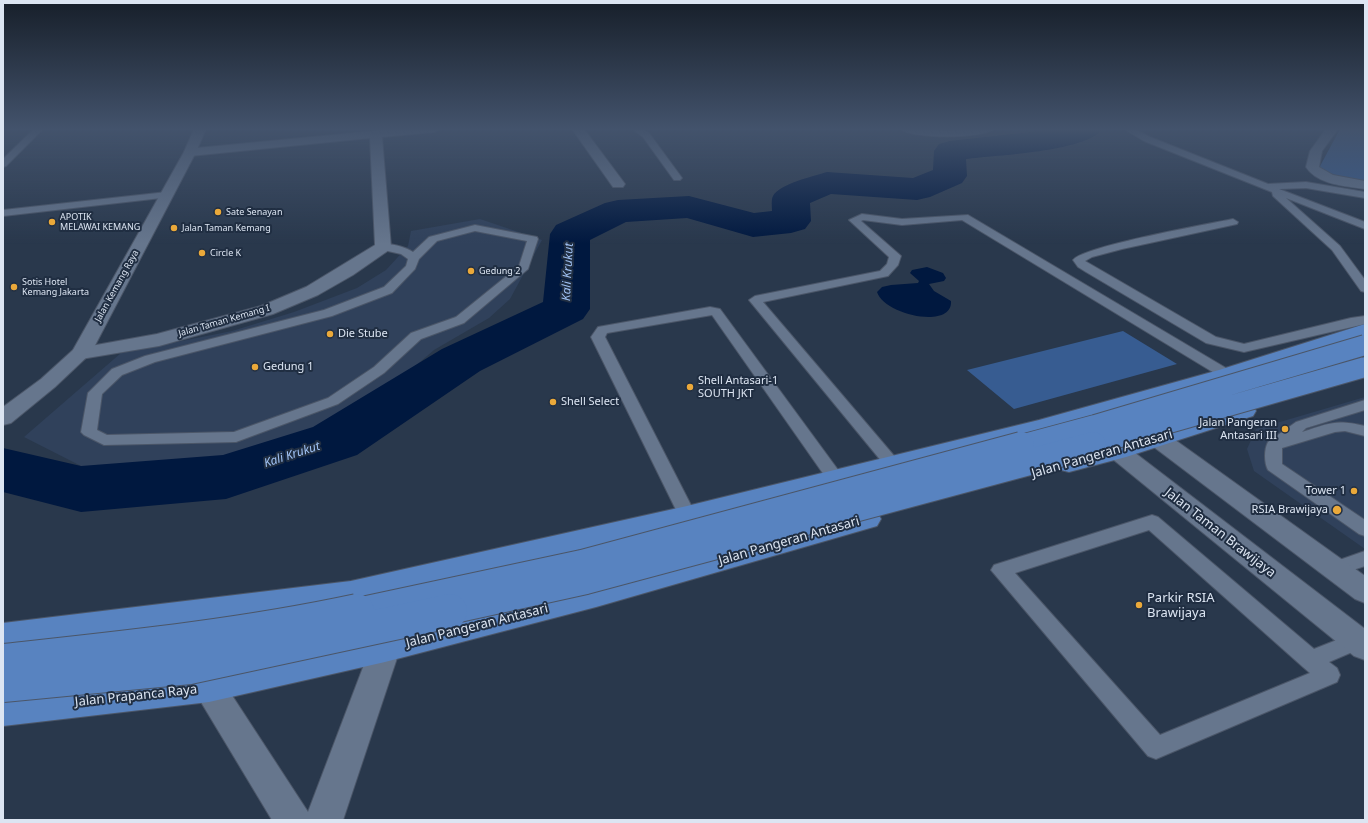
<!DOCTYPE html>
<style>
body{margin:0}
#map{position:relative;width:1368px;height:823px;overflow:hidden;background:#29384c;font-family:"Noto Sans",sans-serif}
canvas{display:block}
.frame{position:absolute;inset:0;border:4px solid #dce5f2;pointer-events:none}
</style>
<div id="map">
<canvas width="1368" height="823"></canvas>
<div class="frame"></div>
</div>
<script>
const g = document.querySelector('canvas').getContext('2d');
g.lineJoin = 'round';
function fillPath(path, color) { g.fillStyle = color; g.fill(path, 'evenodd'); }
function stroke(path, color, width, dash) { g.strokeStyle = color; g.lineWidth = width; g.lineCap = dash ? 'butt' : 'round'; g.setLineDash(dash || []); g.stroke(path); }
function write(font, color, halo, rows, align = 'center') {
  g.font = font + ' "Noto Sans",sans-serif'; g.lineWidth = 4; g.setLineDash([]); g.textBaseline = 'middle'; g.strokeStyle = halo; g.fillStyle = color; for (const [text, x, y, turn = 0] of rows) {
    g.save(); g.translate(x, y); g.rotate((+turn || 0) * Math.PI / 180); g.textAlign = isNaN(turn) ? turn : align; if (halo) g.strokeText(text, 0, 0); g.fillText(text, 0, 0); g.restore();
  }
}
fillPath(new Path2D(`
 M480,219L542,240L510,299L489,318L434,350L351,421L318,438L254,453L150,469L83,467L24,437L121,353L232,331L294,312L357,288L386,270L408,246L411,231Z
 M1365,397V549L1254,471L1247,449L1256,429Z`), '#30415b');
fillPath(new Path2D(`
 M1340,129H1365V182L1324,173L1319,168Z
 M1123,331L1177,364L1014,409L967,370Z`), '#375c91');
fillPath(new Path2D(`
 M927,267L943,273L946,278L944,281L929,284L934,291L951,301C953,330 884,315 877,292L882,287L891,285L918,283L919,281L910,273L912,270Z`), '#00183f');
fillPath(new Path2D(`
 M1060,129H1102C1086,152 996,155 966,159L967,176L962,183L930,197L917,200L831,194L810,203L811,221L805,229L791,233L753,237L687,218L626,222L590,240V309L583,319L480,371L357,455L226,499L81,512L3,492V448L81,466L223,455L313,427L442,349L543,302L550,234L556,225L605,203L618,200L689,196L754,213L772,211C772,206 771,200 773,196C779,184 814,176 827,172L913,178L933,170L934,151L939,144L950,141Z`), '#00183f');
const service = new Path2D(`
 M34,129H43L6,166L3,167V159Z
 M632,129H642L649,133L682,178L680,180H674L643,137Z
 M900,129L947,131L994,129C981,139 913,139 900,129Z
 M1124,129H1134L1150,137L1268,184L1306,182L1365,192V198L1306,188L1279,189L1365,222V229L1286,198L1340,246L1365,280V292L1361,291L1332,250L1273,196L1272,192L1144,141Z
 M167,192L172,195L170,197L3,216V210Z
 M862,214L902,219L968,215L1231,371L1233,374L1231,377H1221L962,220L902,225L863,220L861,221L901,256L898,265L888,276L763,302L901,464L899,468L893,469L887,468L749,300L755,296L880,271L887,264L889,257L849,220Z
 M1233,219L1238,222L1237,224L1122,249L1092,257L1085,261L1216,337L1244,344L1351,318L1365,316V324L1244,352L1206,343L1086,272L1078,267L1073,260C1084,246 1209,224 1233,219Z
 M475,225L537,237L538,239L528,269L464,323L421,339L384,373L338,404L236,442L104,445L84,435L81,432L88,393L112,369L145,356L324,310L384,287L406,266L408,259L401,254L379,249L378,247L379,245C389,242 405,247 413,252L429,237ZM475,231L527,241L519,266L456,317L411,333L374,367L328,398L234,432L107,435L97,430L102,394L122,375L155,362L332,316L392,293L415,269L419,259L437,241Z
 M710,307L720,309L841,474L843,478L841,482L835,484L829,482L712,315L607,333L605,337L696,515L693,520L687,521L681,520L591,337L598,327Z
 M1365,400V410L1306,428L1302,432C1330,423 1336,419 1365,426V436L1345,431L1335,432L1282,448V464L1365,520V536L1359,534L1268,470C1264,463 1264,449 1268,442L1296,422Z
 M1152,515L1158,517L1314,649L1357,632L1365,636L1364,647L1329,662L1337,668L1340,675L1337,682L1156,759L1148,756L991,570L994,565ZM1149,530L1303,667L1310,673L1160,735L1015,573Z
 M1365,551V566L1335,576L1328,574L1325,569L1328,564Z`);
const minor = new Path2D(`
 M395,129H440L434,132L382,137L391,247L389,250L353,275L318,295L273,314L159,346L81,359L74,357L71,353L74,349L157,334L261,306L306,287L375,245L370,138L190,156L184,152L186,149Z
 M572,129H584L625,184L623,187H613Z
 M1326,129H1338L1322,151L1319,167L1333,175L1365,181V189C1345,186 1318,185 1306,167L1310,151Z
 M385,636L396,640L400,649L343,820H272L198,697L193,687L198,677L209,672L220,677L308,812L370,649L374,640Z`);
const tertiary = new Path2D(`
 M194,129H206L196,152L91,353L55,387L11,423L3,425V407L41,379L73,350L184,152Z
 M1142,420L1150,422L1365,576V603L1355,599L1134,432L1131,427L1134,422Z
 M1101,431L1109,433L1365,629V660L1354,656L1093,443L1090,438L1093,433Z`);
const primary = new Path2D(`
 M1365,324V336L1233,378L1051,431L687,524L351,605L3,649V623L351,581L687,506L1039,420L1219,370Z
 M1245,404L1253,406L1256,411L1253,416L1126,457L1069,472L1061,470L1057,464L1061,458L1113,445Z
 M868,510L877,512L881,519L877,526L596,607L385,662L209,702L3,726V696L209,672L385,636L596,583Z`);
stroke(service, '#4b5668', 2);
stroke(minor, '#4b5668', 2);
stroke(tertiary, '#4b5668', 2);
stroke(primary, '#4b5668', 2);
fillPath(service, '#66768d');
fillPath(minor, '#66768d');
fillPath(tertiary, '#66768d');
fillPath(primary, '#5883c0');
const primaryBridgeFar2 = new Path2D(`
 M1017,446L1095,425L1365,345
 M1089,446L1365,367`);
const primaryBridgeFar1 = new Path2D(`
 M353,612L582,563L1021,445
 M445,612L586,581L1093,445`);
const primaryBridge = new Path2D(`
 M3,661C122,648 240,636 357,611
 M3,685L190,667L450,611`);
stroke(primaryBridgeFar2, '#4b5668', 22, []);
stroke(primaryBridgeFar1, '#4b5668', 28, []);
stroke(primaryBridge, '#4b5668', 36, []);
stroke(primaryBridgeFar2, '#5883c0', 20);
stroke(primaryBridgeFar1, '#5883c0', 26);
stroke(primaryBridge, '#5883c0', 34);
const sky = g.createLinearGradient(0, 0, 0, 244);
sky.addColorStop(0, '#171f2a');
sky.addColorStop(0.53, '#43536c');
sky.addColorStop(1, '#43536c00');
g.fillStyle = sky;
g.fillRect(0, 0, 1368, 244);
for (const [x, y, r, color] of [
 [218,212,4,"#eba93a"],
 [52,222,4,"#eba93a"],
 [174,228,4,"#eba93a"],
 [202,253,4,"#eba93a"],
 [471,271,4,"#eba93a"],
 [14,287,4,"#eba93a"],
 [330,334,4,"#eba93a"],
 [255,367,4,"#eba93a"],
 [690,387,4,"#eba93a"],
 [553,402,4,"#eba93a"],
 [1285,429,4,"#eba93a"],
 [1354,491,4,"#eba93a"],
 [1337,510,5,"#eba93a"],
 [1139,605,4,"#eba93a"]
]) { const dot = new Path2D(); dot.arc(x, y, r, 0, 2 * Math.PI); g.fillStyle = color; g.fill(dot); stroke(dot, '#202e42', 1.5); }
write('9px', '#dce5f2', '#202e42', [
 ["Sate Senayan",226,212],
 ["APOTIK",60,217],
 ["MELAWAI KEMANG",60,227],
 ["Jalan Taman Kemang",182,228],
 ["Circle K",210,253],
 ["Gedung 2",479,271],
 ["Sotis Hotel",22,282],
 ["Kemang Jakarta",22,292]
], 'left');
write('9px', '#dce5f2', '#202e42', [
 ["Jalan Kemang Raya",117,286,-61],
 ["Jalan Taman Kemang I",224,321,-16]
]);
write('11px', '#dce5f2', '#202e42', [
 ["Die Stube",338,334],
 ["Gedung 1",263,367],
 ["Shell Antasari-1",698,381],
 ["SOUTH JKT",698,394],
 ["Shell Select",561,402],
 ["Jalan Pangeran",1277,423,"right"],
 ["Antasari III",1277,436,"right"],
 ["Tower 1",1346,491,"right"],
 ["RSIA Brawijaya",1328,510,"right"]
], 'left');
write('italic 12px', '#a0c2f4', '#202e42', [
 ["Kali Krukut",568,272,-87],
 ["Kali Krukut",292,455,-18]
]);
write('13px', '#dce5f2', '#202e42', [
 ["Jalan Pangeran Antasari",1102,454,-16],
 ["Jalan Taman Brawijaya",1220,533,38],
 ["Jalan Pangeran Antasari",789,541,-16],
 ["Jalan Pangeran Antasari",477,626,-14],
 ["Jalan Prapanca Raya",136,696,-6]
]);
write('13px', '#dce5f2', '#202e42', [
 ["Parkir RSIA",1147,598],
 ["Brawijaya",1147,613]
], 'left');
</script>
